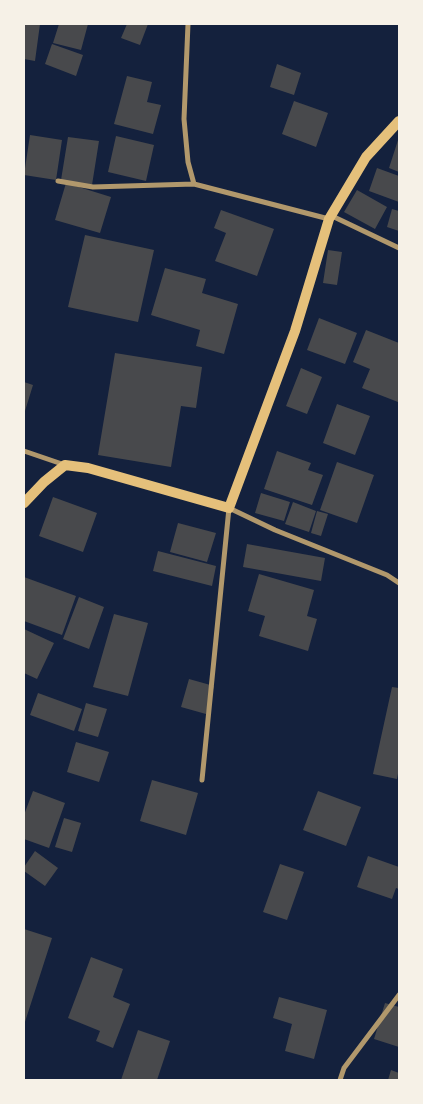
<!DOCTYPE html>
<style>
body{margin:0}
#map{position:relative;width:423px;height:1104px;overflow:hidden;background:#14213d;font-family:"Space Grotesk",sans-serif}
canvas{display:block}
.frame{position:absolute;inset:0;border:25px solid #f6f1e7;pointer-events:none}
</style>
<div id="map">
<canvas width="423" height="1104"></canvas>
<div class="frame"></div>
</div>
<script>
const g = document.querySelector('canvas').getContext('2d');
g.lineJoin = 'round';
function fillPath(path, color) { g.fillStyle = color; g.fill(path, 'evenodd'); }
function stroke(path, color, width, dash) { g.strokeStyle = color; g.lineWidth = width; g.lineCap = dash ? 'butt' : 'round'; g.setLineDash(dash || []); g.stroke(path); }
fillPath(new Path2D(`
 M24,24H40L35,61L24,59Z
 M59,24H88L81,50L53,43Z
 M127,24H148L140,45L121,38Z
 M52,44L83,55L76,76L45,64Z
 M277,64L301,73L294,95L270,87Z
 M127,76L152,82L147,102L161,105L153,134L114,124Z
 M294,101L328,113L316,147L282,134Z
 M30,135L62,140L56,180L24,175Z
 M116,136L154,145L146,181L108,172Z
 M68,137L99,141L92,185L61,180Z
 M399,137V172L389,168Z
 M377,168L399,176V202L369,191Z
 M66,183L111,197L100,233L55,220Z
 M357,190L387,207L375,229L344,212Z
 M392,209L399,211V231L387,227Z
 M221,210L274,229L257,276L215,261L226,233L214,228Z
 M85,235L154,250L138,322L68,307Z
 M328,250L342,252L337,285L323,283Z
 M165,268L206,279L202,293L238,304L224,354L196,346L200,330L151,315Z
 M319,318L357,333L345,364L307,350Z
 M366,330L399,343L398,402L362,388L370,369L353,362Z
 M115,353L202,367L196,408L181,406L171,467L98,455Z
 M301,368L322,377L307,414L286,406Z
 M24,382L33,385L25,411L24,410Z
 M337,404L370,416L355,455L323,443Z
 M277,451L311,463L308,470L323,475L312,505L264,489Z
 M337,462L374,475L357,523L320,510Z
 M261,493L290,502L284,521L255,513Z
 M53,497L97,513L83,552L39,536Z
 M293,502L316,511L309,532L285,524Z
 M317,511L328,514L321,536L311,533Z
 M178,523L216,533L207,562L170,552Z
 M247,544L325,558L321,581L243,567Z
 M158,551L216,566L212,586L153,571Z
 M259,574L314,590L307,616L317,619L308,651L259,636L265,616L248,611Z
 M24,577L76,596L62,635L24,621Z
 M79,597L104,607L89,649L63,639Z
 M114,614L148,623L128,696L93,687Z
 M24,629L54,643L37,679L24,673Z
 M189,679L214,686L206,714L181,707Z
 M392,687L399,688V768L397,779L373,774Z
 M38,693L82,709L74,731L30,715Z
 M86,703L107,709L98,737L78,731Z
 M76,742L109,752L99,782L67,772Z
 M152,780L198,793L186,835L140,821Z
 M33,791L65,803L49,848L24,839V815Z
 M318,791L361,807L346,846L303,830Z
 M64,818L81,823L72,852L55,847Z
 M35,851L58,868L45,886L24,871V867Z
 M368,856L399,867V889L396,888L392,899L357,887Z
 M280,864L304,872L287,920L263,912Z
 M24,929L52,938L24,1025Z
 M91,957L123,969L113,997L130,1004L113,1048L96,1041L100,1031L68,1018Z
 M279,997L327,1010L314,1059L285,1051L292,1024L273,1018Z
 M385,1003L399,1007V1047L374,1039Z
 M138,1030L170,1041L157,1080H121Z
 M391,1070L399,1073V1080H388Z`), '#48494c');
stroke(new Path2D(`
 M188,24L184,119L188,162L194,184L329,219
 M58,181L93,187L194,184
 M332,216L399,248
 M24,451L65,465
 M202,780L229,508L275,530L387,575L399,583
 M340,1080L344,1068L399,995`), '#b1986c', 5);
stroke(new Path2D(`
 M24,503L44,482L65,465L88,468L229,508L295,331L329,219L366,157L399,121`), '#e5c07b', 10);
</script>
